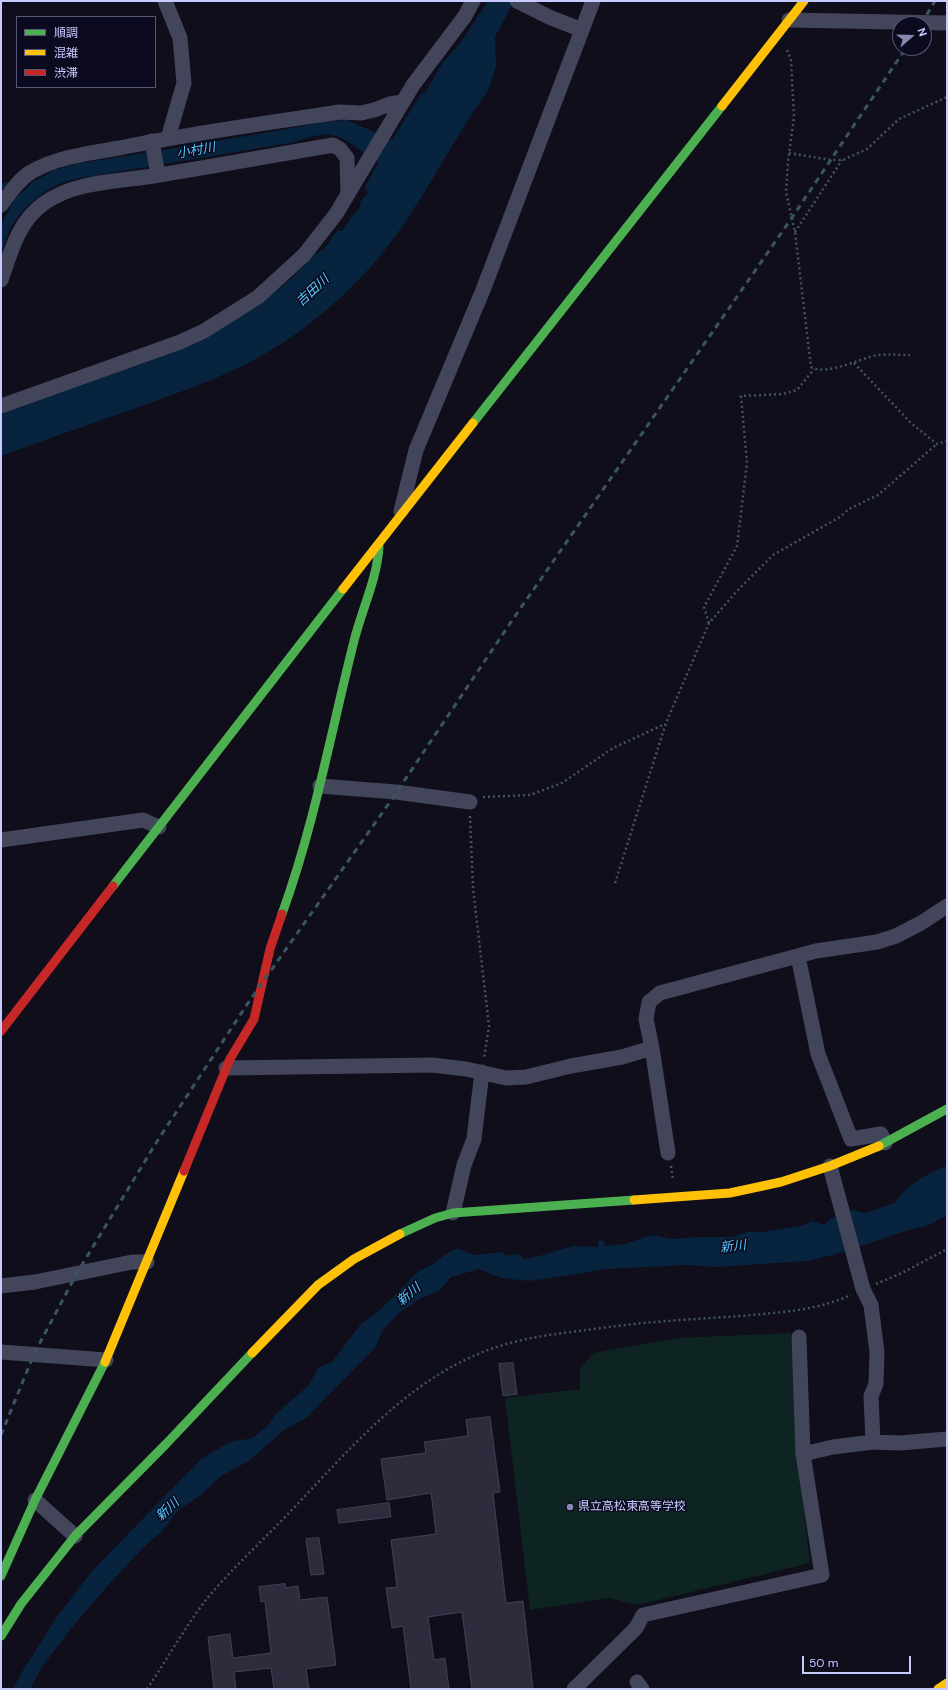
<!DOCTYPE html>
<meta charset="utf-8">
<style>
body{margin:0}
#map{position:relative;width:948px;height:1690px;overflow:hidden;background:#0f0e1a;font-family:"DM Sans","Noto Sans JP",sans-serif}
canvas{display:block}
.frame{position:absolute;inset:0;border:2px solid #c7caff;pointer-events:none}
.legend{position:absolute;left:16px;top:16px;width:140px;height:72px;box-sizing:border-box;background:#0b0a1e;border:1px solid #565778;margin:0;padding:5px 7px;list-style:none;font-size:12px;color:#c7caff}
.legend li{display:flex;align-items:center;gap:8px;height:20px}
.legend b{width:20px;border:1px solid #565778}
.north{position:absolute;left:892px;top:16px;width:40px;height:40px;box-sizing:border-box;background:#0b0a1e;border:1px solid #565778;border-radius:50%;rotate:70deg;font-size:11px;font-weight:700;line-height:16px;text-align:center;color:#c7caff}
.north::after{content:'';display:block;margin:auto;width:14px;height:18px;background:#8788af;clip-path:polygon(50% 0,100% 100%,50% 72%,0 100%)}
.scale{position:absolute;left:802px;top:1656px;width:109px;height:18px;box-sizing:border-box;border:2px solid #c7caff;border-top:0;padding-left:5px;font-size:12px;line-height:14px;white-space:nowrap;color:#c7caff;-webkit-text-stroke:3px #0b0a1e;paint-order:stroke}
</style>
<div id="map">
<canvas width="948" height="1690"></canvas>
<div class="frame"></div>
<ul class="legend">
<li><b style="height:5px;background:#4caf50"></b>順調</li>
<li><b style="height:5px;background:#ffc107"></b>混雑</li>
<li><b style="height:5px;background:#c62828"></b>渋滞</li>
</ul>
<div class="north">N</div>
<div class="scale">50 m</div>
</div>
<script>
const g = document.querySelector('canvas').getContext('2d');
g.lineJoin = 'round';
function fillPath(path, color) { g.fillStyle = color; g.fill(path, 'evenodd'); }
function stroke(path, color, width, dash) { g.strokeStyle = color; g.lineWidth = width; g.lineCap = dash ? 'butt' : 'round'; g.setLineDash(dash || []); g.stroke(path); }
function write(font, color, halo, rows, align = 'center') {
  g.font = font + ' "DM Sans","Noto Sans JP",sans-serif'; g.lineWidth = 3; g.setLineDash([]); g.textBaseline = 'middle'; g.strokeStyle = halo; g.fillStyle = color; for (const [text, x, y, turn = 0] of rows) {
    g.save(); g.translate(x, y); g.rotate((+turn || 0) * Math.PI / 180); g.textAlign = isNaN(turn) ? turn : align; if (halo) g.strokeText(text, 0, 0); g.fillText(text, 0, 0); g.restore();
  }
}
fillPath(new Path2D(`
 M791,1333L797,1445L810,1563L638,1605L609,1598L530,1610L505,1398L580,1389V1368L594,1353L677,1338Z`), '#0d2422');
fillPath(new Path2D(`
 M488,1H514L495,37L496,66L488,91C448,146 420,209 376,261C347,294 311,326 273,349C231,375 185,390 139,407C93,423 47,439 1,456V413L255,308L292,278L314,255L324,249L337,231L343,230L352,216L359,210L361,201L368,193L365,187L378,163C366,155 349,140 336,136C322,131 303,140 290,143L80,178C73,180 65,181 59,184C39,193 19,211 9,231C6,238 4,247 1,255V225L14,200L33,182L54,170L80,163L189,146L332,121L347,120L392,140L421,94L425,93L443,62L458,46Z
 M947,1166V1215L929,1225L908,1230L844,1252L808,1261L716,1267L687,1265L608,1269L529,1281L501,1278L479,1269L451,1277L440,1290L421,1298L400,1312L382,1331L376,1347L306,1418L284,1430L249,1461L221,1476L201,1495L177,1511L163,1530L143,1548L109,1584L73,1626L42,1667L30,1689H13L22,1672L56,1618L93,1570L201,1459L230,1442L253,1438L267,1426L277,1413L308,1386L319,1367L332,1362L360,1325L381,1309L419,1271L433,1264L444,1255L457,1248L474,1255L503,1252L505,1256L518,1254L524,1259L547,1254L573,1246L598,1247V1240L603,1241L605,1246L624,1244L653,1235L673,1239L697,1237H733L747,1232H762L805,1225L812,1221L824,1225L830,1219L852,1210L866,1213L896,1202C906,1184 929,1173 947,1166Z`), '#08233d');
stroke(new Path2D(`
 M1,186L6,185`), '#08233d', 4.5);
const building = new Path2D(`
 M513,1363L517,1394L503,1396L499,1364Z
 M490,1417L500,1492L493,1493L506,1603L523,1601L533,1689H472L462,1612L428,1617L434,1660L445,1658L449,1689H411L403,1626L392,1628L386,1588L397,1587L391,1540L436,1534L433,1508L431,1493L387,1500L381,1459L426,1453L424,1442L468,1436L466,1420Z
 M389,1503L391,1517L339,1523L337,1510Z
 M319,1538L324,1574L311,1575L306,1539Z
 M285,1584V1588L298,1586L300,1600L327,1597L336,1665L306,1669L309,1689H274L271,1668L234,1672L236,1689H214L208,1637L230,1634L233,1658L271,1653L265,1601L261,1602L259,1587Z`);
fillPath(building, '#2c2c3d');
stroke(building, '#414058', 1);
stroke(new Path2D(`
 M787,50L791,60L794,117L788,161L786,192L795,232L811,367C828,376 860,358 878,355C889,354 899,355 910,355
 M789,153L831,160H843L867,149L899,119L947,97
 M795,232L842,160
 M854,363L911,423L937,444L947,441
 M709,623L704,607L737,546L747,463L741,396L783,394L797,390L814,369
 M483,797L530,795L562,783L613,748L665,724
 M470,816L473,888L489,1026L484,1058
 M615,883L666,723L709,623L737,591L773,555L840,517L849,509L878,495L937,444
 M671,1166L673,1180
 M876,1284L902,1273L947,1249
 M147,1689C168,1658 186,1625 209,1596C233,1568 261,1542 287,1515C341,1459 395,1393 467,1359C514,1336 559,1334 609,1327C653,1321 698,1319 742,1316C780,1312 816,1311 851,1295`), '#42555f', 2.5, [2, 3]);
stroke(new Path2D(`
 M165,1L180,38L184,83L168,138
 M517,1L549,17L582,30
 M789,20L947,23
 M152,141L158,175
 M1,205C10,193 18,180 31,172C57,157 90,153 119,148C192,133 266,123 340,112L361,113L374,110L390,104L403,102
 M1,280C11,252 18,222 43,204C76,180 121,182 159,175C217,166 275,155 333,145L340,149L347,158L348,194
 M1,406L180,342L204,331L258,297L304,255L336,214L413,85L465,16L473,1
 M401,511L416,450L483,290L593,1
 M320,786L396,792L470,802
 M1,840L143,820L159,827
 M798,956L818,1054L851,1139L881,1134L885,1143
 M652,1048L668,1153
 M226,1068L432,1065L466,1069L506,1078L526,1077L571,1066L622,1057L652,1048L646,1019L649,1002L660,993L816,951L877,942L896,936L921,923L947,906
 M830,1166L863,1289L871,1305L877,1352L876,1384L871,1396L873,1442
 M453,1213L464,1165L474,1139L482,1072
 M1,1286L35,1282L132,1262H147
 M1,1352L106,1360
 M803,1454L833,1447L873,1442L900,1443L947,1439
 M35,1500L75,1536
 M637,1682L642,1689
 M574,1689L636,1628L643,1615L822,1575L803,1454L799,1337`), '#43455b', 15);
stroke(new Path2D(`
 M473,423L722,106
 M113,886L343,589
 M282,914C314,826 331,732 354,641C362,609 377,579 379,547
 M879,1146L947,1109
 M400,1234L435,1218L453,1213L634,1200
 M1,1576L35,1500L105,1362
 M1,1636L21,1604L75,1536L166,1444L252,1353`), '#4caf50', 9);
stroke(new Path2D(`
 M722,106L804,1
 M343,589L473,423
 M634,1200L730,1193L781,1182L830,1166L879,1146
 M252,1353L318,1285L354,1259L400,1234
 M105,1362L184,1171
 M938,1689L947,1683`), '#ffc107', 9);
stroke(new Path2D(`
 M1,1031L113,886
 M184,1171L230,1059L254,1019L270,949L282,914`), '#c62828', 9);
stroke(new Path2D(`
 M921,24L935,1
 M1,1435L34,1354L77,1273L156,1143L248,1003L392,799L511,622L791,219L906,48`), '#3a5461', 3, [6, 5]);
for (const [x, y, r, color] of [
 [570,1507,4,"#8788af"]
]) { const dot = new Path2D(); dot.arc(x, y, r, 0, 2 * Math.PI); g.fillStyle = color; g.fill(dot); stroke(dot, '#0b0a1e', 1.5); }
write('12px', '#c7caff', '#0b0a1e', [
 ["県立高松東高等学校",578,1507]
], 'left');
write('italic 13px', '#55cbff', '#0b0a1e', [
 ["小村川",196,151,-10],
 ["吉田川",313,291,-43],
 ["新川",733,1247,-7],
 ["新川",409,1295,-40],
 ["新川",168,1510,-43]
]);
</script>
